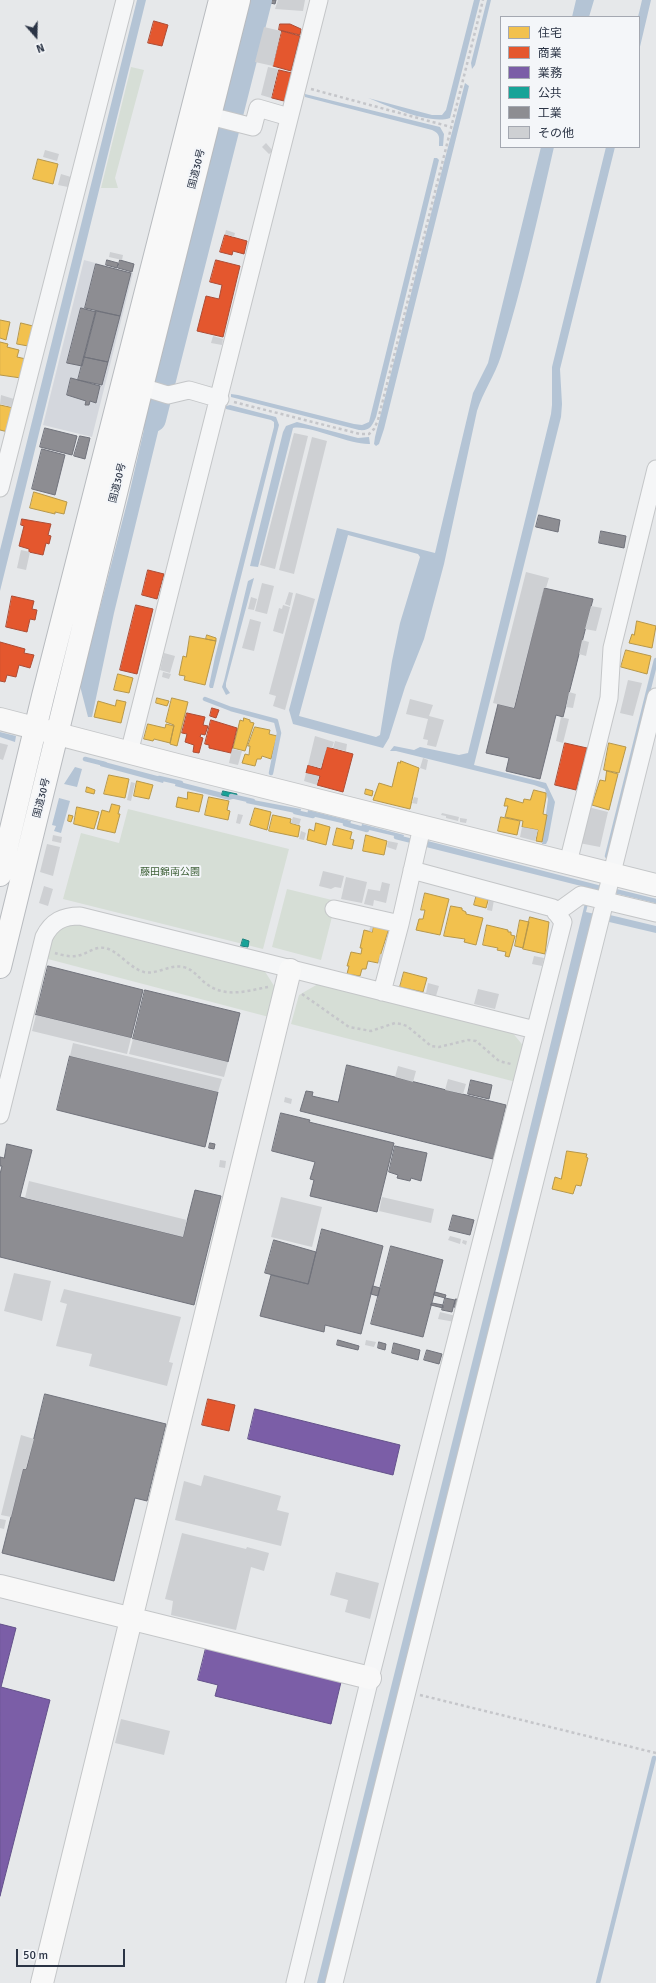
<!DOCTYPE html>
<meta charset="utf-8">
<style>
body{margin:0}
#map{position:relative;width:656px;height:1983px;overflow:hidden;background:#e6e8ea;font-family:Signika,"Noto Sans JP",sans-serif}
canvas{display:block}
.legend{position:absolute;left:500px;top:16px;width:140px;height:132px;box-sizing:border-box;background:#f4f6f9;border:1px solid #a4a8b1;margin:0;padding:5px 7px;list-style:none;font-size:12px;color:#2b3445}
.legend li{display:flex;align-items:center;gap:8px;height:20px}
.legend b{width:20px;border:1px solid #a4a8b1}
.north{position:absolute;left:16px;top:16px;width:40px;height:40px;-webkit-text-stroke:3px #f4f6f9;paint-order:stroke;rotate:160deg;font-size:11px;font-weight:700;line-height:16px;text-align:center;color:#2b3445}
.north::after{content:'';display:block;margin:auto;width:14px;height:18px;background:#2b3445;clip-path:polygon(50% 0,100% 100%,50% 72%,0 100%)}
.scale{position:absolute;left:16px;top:1949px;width:109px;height:18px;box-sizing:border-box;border:2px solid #2b3445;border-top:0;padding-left:5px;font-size:12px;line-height:14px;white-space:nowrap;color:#2b3445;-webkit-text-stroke:3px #f4f6f9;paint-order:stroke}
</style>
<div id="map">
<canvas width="656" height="1983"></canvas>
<ul class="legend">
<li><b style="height:11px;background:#f2c14e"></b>住宅</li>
<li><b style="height:11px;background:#e4572e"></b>商業</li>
<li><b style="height:11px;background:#7b5ea7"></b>業務</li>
<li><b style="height:11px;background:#17a398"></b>公共</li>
<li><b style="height:11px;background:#8d8d92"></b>工業</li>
<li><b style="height:11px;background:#ced0d3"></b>その他</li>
</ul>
<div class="north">N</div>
<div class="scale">50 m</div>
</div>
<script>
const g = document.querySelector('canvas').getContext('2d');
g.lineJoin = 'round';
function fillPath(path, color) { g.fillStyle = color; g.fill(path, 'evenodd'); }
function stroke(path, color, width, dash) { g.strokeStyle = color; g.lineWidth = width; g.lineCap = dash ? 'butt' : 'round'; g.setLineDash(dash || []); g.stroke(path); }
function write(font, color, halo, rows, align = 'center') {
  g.font = font + ' Signika,"Noto Sans JP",sans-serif'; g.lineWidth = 4; g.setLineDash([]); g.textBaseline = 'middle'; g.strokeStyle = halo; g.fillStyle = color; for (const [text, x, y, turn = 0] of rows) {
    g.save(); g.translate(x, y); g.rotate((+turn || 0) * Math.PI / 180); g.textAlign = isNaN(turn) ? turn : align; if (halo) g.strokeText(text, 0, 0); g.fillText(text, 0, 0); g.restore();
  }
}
fillPath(new Path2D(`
 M84,260L133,273L92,437L43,425Z`), '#d4d7dd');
fillPath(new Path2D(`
 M131,67L144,70L115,178L118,188H101Z
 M128,809L289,849L263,949L63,899L81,833L119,843Z
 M287,889L336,901L321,960L272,947Z
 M72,921L264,970L276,989L269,1017L44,958L51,932Z
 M318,984L512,1032L525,1048L516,1082L291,1024L299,995Z`), '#d6ded6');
fillPath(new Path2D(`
 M137,0H146L0,591V550Z
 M474,0H480L450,118C430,125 388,106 368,98L432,115H442L446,110Z
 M487,0H491L475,65L472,69L471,63Z
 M576,0H594L589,17H572Z
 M642,0H651L639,51L638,17Z
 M465,83L469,86L384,429L379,444L376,446L374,444L375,437L443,166Z
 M305,94L440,127L444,134L443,146H439C439,138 441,134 432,130L305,97Z
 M541,147H554C538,217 522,288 501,356C495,375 483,392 477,411L444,564L424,639L405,687L389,738L383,748L293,724L289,710L337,528L435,553L473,393L488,363ZM348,535L418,554L420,557L400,623L392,661L380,735L376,737L299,716Z
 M606,147H615L560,369L562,404L561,417L474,765L546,783L555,802L548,840L546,844H542L548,799L545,789L534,785L396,751H390L394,746L414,750L420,747L459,755L468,753L551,414L552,405V367Z
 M434,158H437L439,160L376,417C372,426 370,431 359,430L231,397V394L238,395L354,424L362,425L369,422Z
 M152,395L166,399L114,613L92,717H88L80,686L128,499Z
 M230,405L276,417L279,425L213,688H210L209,686L215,657L274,427V422L271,420L226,409V406Z
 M297,422L358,438L369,437L370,444C350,445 307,424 293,428L258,567L250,566L283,432L286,426Z
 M254,578L226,683V687L230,693L226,695L222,687L224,681L248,581Z
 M0,732L16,736L15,742L0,737Z
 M101,761L165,778L163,783L100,766Z
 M75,767L82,769L77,787L64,784Z
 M176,781L223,793V795L236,798L229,800L175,786Z
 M59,798L70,801L61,833L54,831L56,826L52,825Z
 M248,799L301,809L300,814L246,803Z
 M308,810L351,821L350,825L307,815Z
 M362,824L404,835L403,838L361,828Z
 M424,840L602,886L601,891L422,846Z
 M585,903L588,904L586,912L595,914L453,1471L326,1983H317L499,1255Z
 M610,915L656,926V933L605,921Z`), '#b4c4d5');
const homes = new Path2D(`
 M38,159L58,164L53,184L33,179Z
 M0,320L10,322L6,340L0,338Z
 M21,323L33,326L28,346L17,344Z
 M0,342L8,344L7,347L19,350L17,357L26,359L21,378L0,375Z
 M0,405L14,408L8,432L0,430Z
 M34,492L67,502L64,514L55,512V514L30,508Z
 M637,621L656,626L652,648L629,643L632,634L634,635Z
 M207,635L216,638V641L206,639Z
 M190,636L216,641L205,685L184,680L185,676L179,675L183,656L186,657Z
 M626,650L651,656L647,674L621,667Z
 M118,674L133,678L129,693L114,690Z
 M157,698L169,701L167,706L156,703Z
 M172,698L188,702L177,746L170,744L174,725L166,722Z
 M117,700L126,702L121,723L94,717L98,701L115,706Z
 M244,718L250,720V722L254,723L245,751L233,748L240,720L243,721Z
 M148,724L165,728L166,724L174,726L170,743L154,739L153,741L144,739Z
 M255,727L270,730L269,734L277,736L271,759L262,756L261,759H257L255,766L242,763L245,754L249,755L250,746H248Z
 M609,743L626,747L619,773L604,770Z
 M401,761L419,768L410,809L373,800L379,783L392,787L398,762L400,763Z
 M607,771L618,774L609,810L592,805L600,780L605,781Z
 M109,775L129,779L125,798L104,794Z
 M137,781L153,785L149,799L134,796Z
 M87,787L95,790L94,794L86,792Z
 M366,789L373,791L372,796L365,794Z
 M534,790L546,793V797L543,814L547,815L542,842L536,841L538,830L522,827L523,821L505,817L508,806H504L506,798L523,803L524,799L530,800Z
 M188,792L203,795L199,812L176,807L178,797L187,799Z
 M209,797L229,801L227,810L230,811L228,820L205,815Z
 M112,804L120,806L118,814H120L115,833L97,829L102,810L109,812Z
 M77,807L99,812L94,829L74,824Z
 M255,808L271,812L267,830L250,825Z
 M69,815L73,816L71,822L68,821Z
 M273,815L291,819L290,823L300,826L298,837L269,831Z
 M501,817L520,821L517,835L498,831Z
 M316,823L330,827L326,845L307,840L309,829L314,831Z
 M337,828L352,832L350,839L354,840L352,849L333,845Z
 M366,835L387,841L384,855L363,851Z
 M425,893L449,899L440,935L416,930L419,919H423L425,910H421Z
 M477,894L489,897L486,908L474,905Z
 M451,906L462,908V910L466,912V914L483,918L476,945L464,942L465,939L444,936Z
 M530,917L549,922L545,954L523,949Z
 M520,920L529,922L523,948L515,946Z
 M374,921L390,925L378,963L368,961L366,969H362L360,976L347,974L349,966H347L351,952L361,954L362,948H360L364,930L372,932Z
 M487,925L508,930V932H511V935L515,936L509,957L505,956L506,952L497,950L498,948L483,945Z
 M404,972L427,978L423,992L400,987Z
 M567,1151L587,1154L586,1157L588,1158L581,1186L576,1185L573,1194L552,1189L555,1177L561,1179Z`);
fillPath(homes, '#f2c14e');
stroke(homes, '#b6974b', 1);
const shops = new Path2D(`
 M154,21L168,25L162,46L148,43Z
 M280,24H290L301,29L300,35L279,30Z
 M282,31L300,36L291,71L273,66Z
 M279,70L292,73L284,101L272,98Z
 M225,235L247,241L244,254L233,251L232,255L220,252Z
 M216,260L240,266L223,337L197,331L206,296L219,299L222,285L210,282Z
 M22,519L51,524L48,535L51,536L49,544L46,543L43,555L29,552V549L19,546L24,526L21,525Z
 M148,570L164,574L157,599L142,595Z
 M12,596L34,601L32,609L37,610L35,620L30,619L27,632L6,627Z
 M136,605L153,609L137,674L120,670Z
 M0,642L25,649L24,653L34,655L30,668L19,665L16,677L7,675L5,682L0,681Z
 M212,708L219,710L216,718L210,716Z
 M187,713L205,717L203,725L208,726L205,735L201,734L200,737L203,738L199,753L193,752L194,745L185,742L187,734L182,733Z
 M211,720L237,728L231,753L209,748V745L205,744Z
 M565,743L587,748L576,790L555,785Z
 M327,747L353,754L343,792L317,785L320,776L306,773L308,765L321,769Z
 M208,1399L235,1405L229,1431L202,1425Z`);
fillPath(shops, '#e4572e');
stroke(shops, '#ac4c35', 1);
const offices = new Path2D(`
 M255,1409L400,1445L393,1475L248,1439Z
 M0,1624L16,1628L1,1687L50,1700L0,1896Z
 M206,1648L341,1682L331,1724L215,1696L218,1685L198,1680Z`);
fillPath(offices, '#7b5ea7');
stroke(offices, '#63518a', 1);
const public = new Path2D(`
 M223,791L237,794L236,798L222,795Z
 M243,939L249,941L248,947L241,946Z`);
fillPath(public, '#17a398');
stroke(public, '#1d827f', 1);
const industry = new Path2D(`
 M271,0H276L275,4L270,3Z
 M107,260L118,263L117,268L106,265Z
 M120,260L134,264L132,272L118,268Z
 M96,264L131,273L120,316L85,308Z
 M81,308L96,312L82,366L67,363Z
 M96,311L120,316L108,362L84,357Z
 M84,357L108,362L102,385L78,380Z
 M71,378L100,386L96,403L90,401L89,405H85L86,401L67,395Z
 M45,428L77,436L72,455L40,447Z
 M80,436L90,438L85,459L74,456Z
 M42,449L65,455L55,495L32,489Z
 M539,515L560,520L558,532L536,527Z
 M601,531L626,536L624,548L599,543Z
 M544,588L593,599L563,717L556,715L540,779L506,771L509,758L486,753L498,704L514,708Z
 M48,966L143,990L131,1038L36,1015Z
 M145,990L240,1013L228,1062L133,1039Z
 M70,1056L218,1092L205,1147L57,1110Z
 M347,1065L506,1105L493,1159L300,1111L306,1091L313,1092L312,1096L338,1102Z
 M471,1080L492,1085L489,1099L468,1094Z
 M281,1113L310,1120L309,1122L394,1143L377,1212L310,1196L314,1180L310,1179L315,1162L272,1151Z
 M210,1143L215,1144L214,1149L209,1148Z
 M7,1144L32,1150L20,1197L183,1237L195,1190L221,1196L194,1305L0,1257V1174L2,1166H0V1157L4,1158Z
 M395,1146L427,1153L421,1181L411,1178L410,1181L397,1178L398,1175L389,1172Z
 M453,1215L474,1220L470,1235L449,1230Z
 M322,1229L383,1246L361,1334L325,1325L324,1332L260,1316L271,1275L308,1284Z
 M274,1240L316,1252L308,1284L265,1273Z
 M391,1246L443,1260L423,1337L371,1324Z
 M373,1286L380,1288L378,1296L371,1294Z
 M435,1292L446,1295L445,1298L434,1295Z
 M445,1298L455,1300L452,1312L442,1310Z
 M456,1299L462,1301L460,1309L454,1307Z
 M432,1303L443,1305V1308L431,1305Z
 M338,1340L359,1346L358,1350L337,1345Z
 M379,1342L386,1344L385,1350L378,1348Z
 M394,1343L420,1350L418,1360L392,1353Z
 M427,1350L442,1354L439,1364L424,1360Z
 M45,1394L166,1424L147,1501L135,1498L114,1581L2,1553L23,1469H26Z`);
fillPath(industry, '#8d8d92');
stroke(industry, '#70727b', 1);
stroke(new Path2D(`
 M205,699L231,709L276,721L279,733L271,773
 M85,759L105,764
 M159,778L181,783
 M231,796L253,801
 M295,812L313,816
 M345,824L367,830
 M396,837L416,842
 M607,856L656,660
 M611,890L656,901
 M598,1983L654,1758`), '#b4c4d5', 4.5);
stroke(new Path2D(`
 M153,419L259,0`), '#b4c4d5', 26);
fillPath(new Path2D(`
 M278,0H305L303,11L275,9Z
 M264,27L281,31L273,66L255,62Z
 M268,67L278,69L271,98L261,95Z
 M266,143L273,151L269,154L262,147Z
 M45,150L59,154L57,161L43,157Z
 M61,174L71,177L68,187L58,185Z
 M226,230L235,233L234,237L225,234Z
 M110,252L123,255L122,260L109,257Z
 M213,336L223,339L222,345L211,343Z
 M1,395L14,399L12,407L0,404Z
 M294,433L308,436L275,569L260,565Z
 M312,437L327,441L294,574L279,570Z
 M21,550L30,552L26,570L17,568Z
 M526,572L549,578L546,588H544L514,708L493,703Z
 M262,583L274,586L267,614L255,611Z
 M289,592L293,593L290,606L285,604Z
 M296,593L315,599L285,710L273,706L276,696L269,694Z
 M251,597L257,599L254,610L248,609Z
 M283,605L290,607L283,634L273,631L279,608L282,609Z
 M591,606L602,608L596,631L585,629Z
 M250,619L261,622L254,651L242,648Z
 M582,640L589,642L586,656L579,654Z
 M164,653L175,656L170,673L160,670Z
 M163,672L171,674L169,679L162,677Z
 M628,680L642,683L633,716L620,713Z
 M569,692L576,694L573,708L566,707Z
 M410,699L433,705L429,716L444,720L436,747L427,745L428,740L423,739L428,719L406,714Z
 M561,717L569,719L563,743L556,741Z
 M315,736L334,742L332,748L327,747L321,768L308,765Z
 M335,741L347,744L346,751L333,748Z
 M0,743L8,745L3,760L0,759Z
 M232,749L242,751L238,765L229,763Z
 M423,758L428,760L426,770L420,768Z
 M306,773L319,776L317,785L304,781Z
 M131,782L135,783L131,801L127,800Z
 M414,797L418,798L417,804L412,803Z
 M588,807L608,812L600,847L579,843Z
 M442,813L459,817L458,821L446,818V816L441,815Z
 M238,814L243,815L240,824L236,823Z
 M293,817L301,819L299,825L291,823Z
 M460,818L467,819L466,823L460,822Z
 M522,827L538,830L535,841L520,837Z
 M301,831L306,833L304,840L299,839Z
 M53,835L62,837L61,843L52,841Z
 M388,841L398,843L396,850L387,847Z
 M47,844L60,847L53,876L40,872Z
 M323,871L344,876L341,888L335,887L331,889L319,886Z
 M346,877L367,882L362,903L341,899Z
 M382,882L390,884L386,903L374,900L373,906L364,904L368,889L380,891Z
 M44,886L53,889L48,906L39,903Z
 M489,899L494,900L492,911L487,910Z
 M372,921H374L372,932L369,931Z
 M380,954L382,955L380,964L378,963Z
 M534,956L544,958L542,966L532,964Z
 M428,983L439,986L436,996L426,993Z
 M478,989L499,994L495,1009L474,1004Z
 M36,1015L131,1038L127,1054L32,1031Z
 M133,1039L228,1062L224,1077L129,1054Z
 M73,1043L222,1079L218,1092L70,1056Z
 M398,1066L416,1071L413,1082L395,1077Z
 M448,1079L466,1084L463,1094L445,1090Z
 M285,1097L292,1099L291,1104L284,1102Z
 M220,1160L226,1161L225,1168L219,1167Z
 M29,1181L187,1220L183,1237L25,1198Z
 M281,1197L322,1207L312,1247L271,1237Z
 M382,1197L434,1209L431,1223L379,1211Z
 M450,1236L461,1239L460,1244L448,1240Z
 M463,1240L467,1241L466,1245L462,1243Z
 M14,1273L51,1281L42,1321L4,1311Z
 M64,1289L181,1317L169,1362L173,1363L167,1386L89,1366L92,1354L56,1346L67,1304L60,1302Z
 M440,1312L456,1316L455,1322L438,1319Z
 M366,1340L376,1342L374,1347L365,1345Z
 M21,1435L34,1439L26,1469H23L11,1517L1,1515Z
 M204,1475L281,1496L277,1510L289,1513L281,1546L175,1520L184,1481L201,1486Z
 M0,1519L6,1520L4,1529L0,1528Z
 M182,1533L246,1549L247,1547L269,1553L264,1571L251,1567L236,1630L171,1615L173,1601L165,1599Z
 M336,1572L379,1583L370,1619L345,1612L348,1600L330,1595Z
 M121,1719L170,1731L164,1755L115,1743Z`), '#ced0d3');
const street = new Path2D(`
 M210,116L253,127L258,108L289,117
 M142,387L168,395L189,390L220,399
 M0,488L125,0
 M129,753L319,0
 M568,863L609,698L612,648L656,469
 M334,909L400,924
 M556,913L581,895L656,913
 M382,992L400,924L422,827
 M0,1115L44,937C52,921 63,916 80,916L535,1030
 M295,1983L370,1678L563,922L553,908L412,870
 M334,1983L656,697`);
const secondary = new Path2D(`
 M0,719L177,765L656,885
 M0,1586L370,1678
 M42,1983L290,970`);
const highway = new Path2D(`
 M0,875L43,696L220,0
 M0,967L142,387L239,0`);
stroke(street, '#c4c6c8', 19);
stroke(secondary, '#c4c6c8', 24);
stroke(highway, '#b8bbbf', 24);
stroke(new Path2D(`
 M311,89L451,127
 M234,402L360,434H369L374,429L378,420L483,0
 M55,953C61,955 70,957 76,956C86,955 94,946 105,948C119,951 129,968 144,972C157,975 170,964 183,967C193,969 197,976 204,982C224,999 246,991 268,987
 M302,994L349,1027L371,1031L395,1023L401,1024L407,1026L431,1046L439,1047L468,1040L476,1041L499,1061L511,1064
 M420,1695L656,1753`), '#c5c6ca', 2.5, [3, 3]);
stroke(street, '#f5f6f7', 17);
stroke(secondary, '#f8f8f8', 22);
stroke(highway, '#f8f8f8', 22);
write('10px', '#2b3445', '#f4f6f9', [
 ["国道30号",197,169,-76],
 ["国道30号",118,483,-76],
 ["国道30号",42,798,-76]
]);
write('10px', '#3f6138', '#f4f6f9', [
 ["藤田錦南公園",170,872]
]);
</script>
